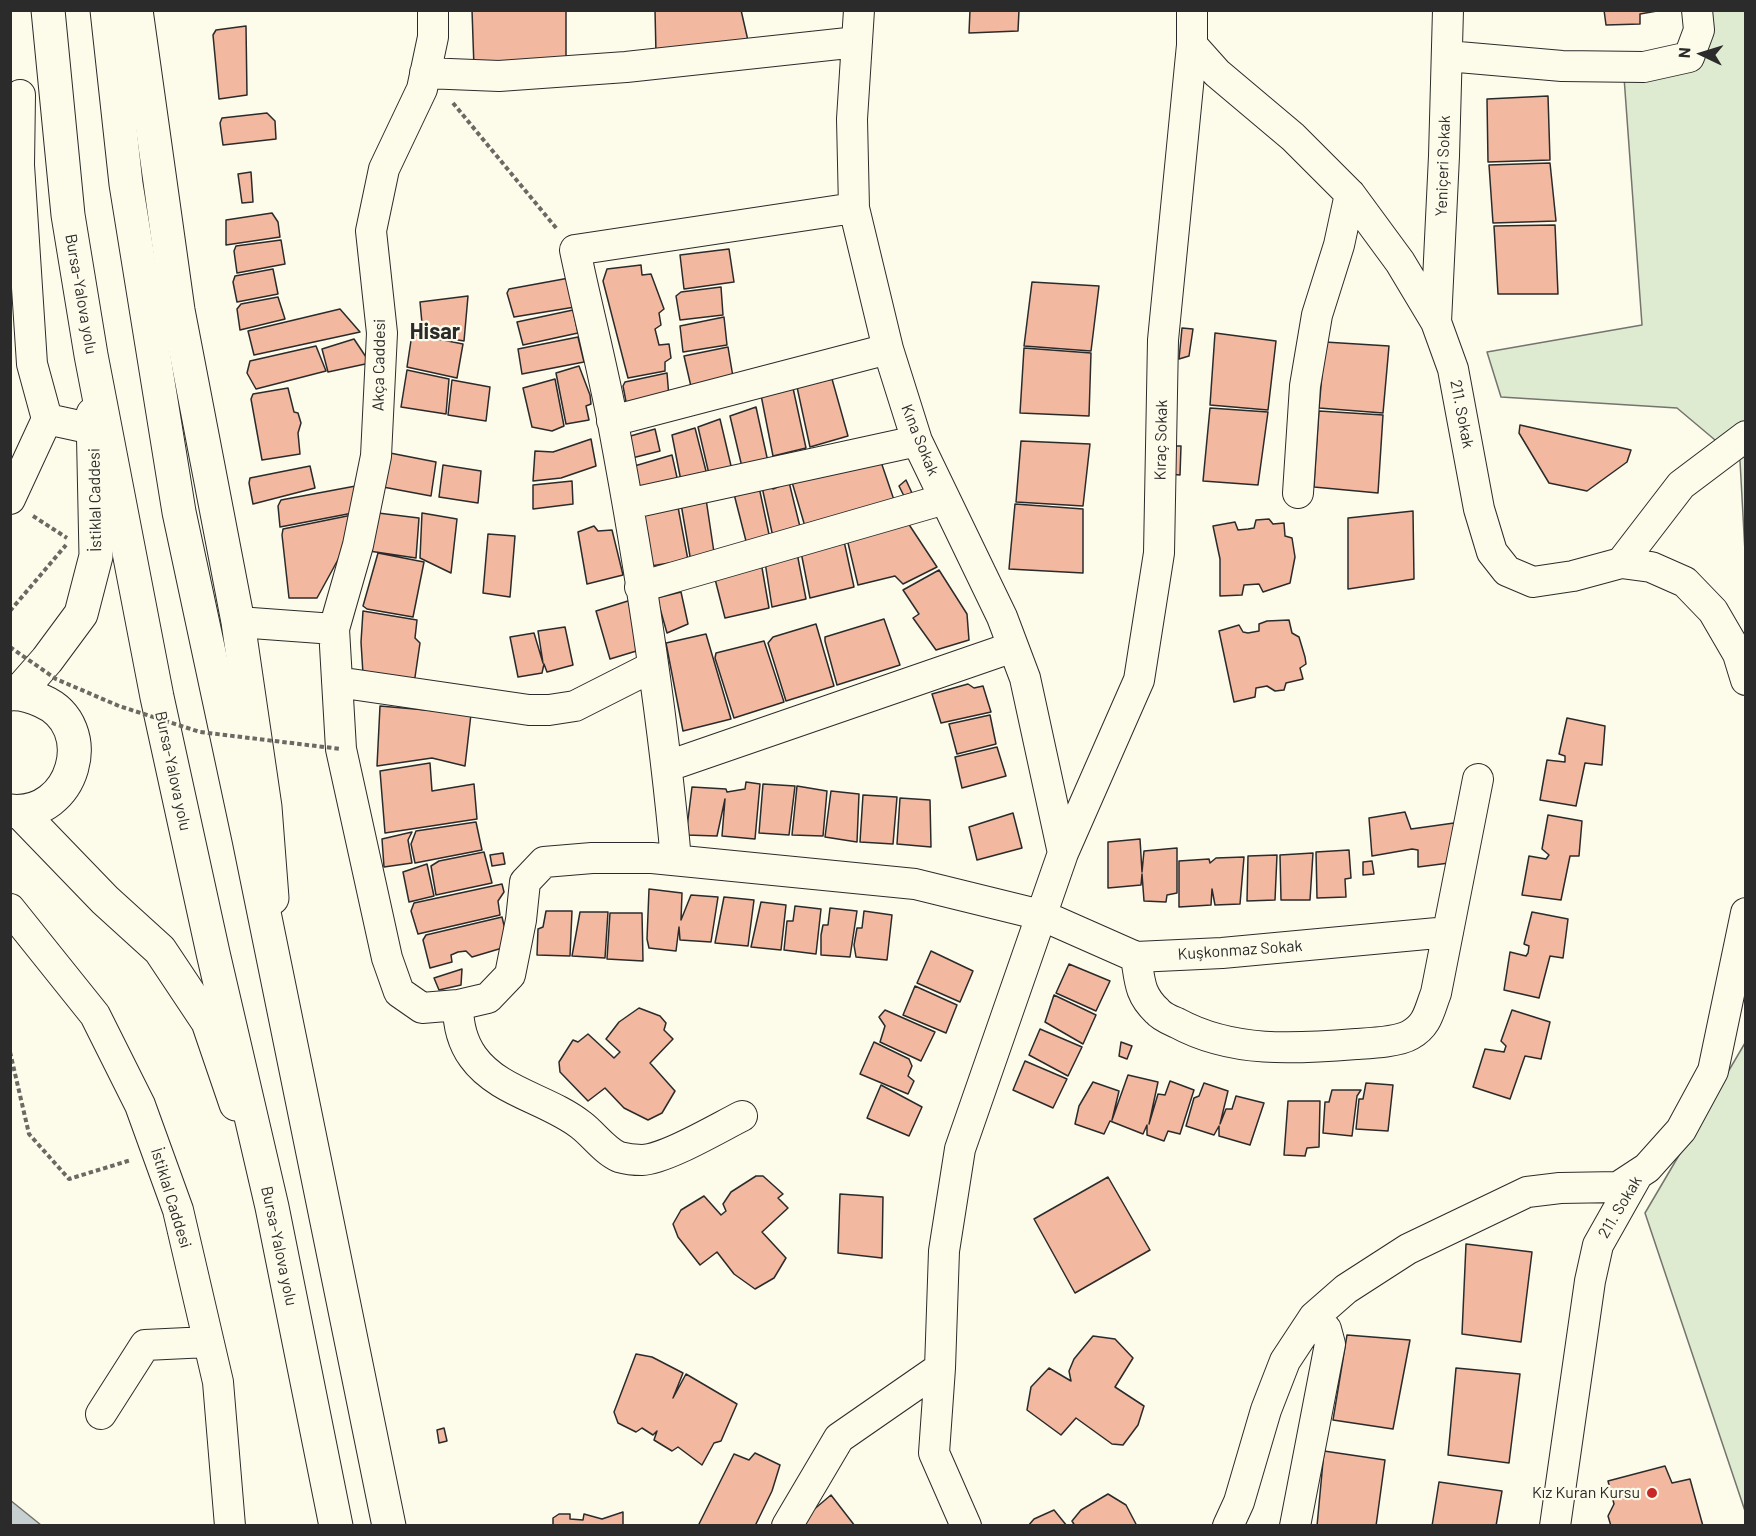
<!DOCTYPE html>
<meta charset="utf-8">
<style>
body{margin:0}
#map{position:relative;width:1756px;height:1536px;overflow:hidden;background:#fdfbea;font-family:Barlow,sans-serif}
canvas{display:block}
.frame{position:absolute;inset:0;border:12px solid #2b2b2b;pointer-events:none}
.north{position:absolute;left:1672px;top:24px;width:60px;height:60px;-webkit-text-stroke:4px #fdfbea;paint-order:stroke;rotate:274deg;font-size:16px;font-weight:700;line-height:24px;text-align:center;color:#2b2b2b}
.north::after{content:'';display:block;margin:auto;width:21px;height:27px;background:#2b2b2b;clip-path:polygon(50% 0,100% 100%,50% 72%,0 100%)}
</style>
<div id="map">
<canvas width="1756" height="1536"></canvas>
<div class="frame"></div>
<div class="north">N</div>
</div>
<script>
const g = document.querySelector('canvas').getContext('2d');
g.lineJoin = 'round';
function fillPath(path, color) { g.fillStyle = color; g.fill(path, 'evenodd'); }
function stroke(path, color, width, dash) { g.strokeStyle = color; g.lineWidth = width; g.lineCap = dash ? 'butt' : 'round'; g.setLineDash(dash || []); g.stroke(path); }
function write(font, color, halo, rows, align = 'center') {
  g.font = font + ' Barlow,sans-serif'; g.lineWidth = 4.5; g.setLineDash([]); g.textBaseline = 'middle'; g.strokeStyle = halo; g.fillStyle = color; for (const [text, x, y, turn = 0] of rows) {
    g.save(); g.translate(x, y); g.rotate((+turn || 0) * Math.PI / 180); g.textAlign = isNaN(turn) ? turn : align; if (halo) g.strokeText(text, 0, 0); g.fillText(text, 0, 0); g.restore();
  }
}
const green = new Path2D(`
 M1697,11H1745V552L1740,461L1677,408L1501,397L1487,352L1642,325L1624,77L1705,49Z
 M1745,1043V1511L1645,1213Z`);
fillPath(green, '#deebd1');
stroke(green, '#74746e', 1.5);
const water = new Path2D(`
 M10,1500L41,1525H11Z`);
fillPath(water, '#c7d0d0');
stroke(water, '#74746e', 1.5);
const building = new Path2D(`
 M472,10H566V61L474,68Z
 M655,10H741L749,45L656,54Z
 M970,10H1019L1018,31L969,33Z
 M1477,10H1527V11H1477Z
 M1604,10H1657V11L1640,14V24L1606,25Z
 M246,26L247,95L219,99L213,35L216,30Z
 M1548,96L1550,160L1488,162L1487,99Z
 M267,113L275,121L276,139L223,145L220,123L222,118Z
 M1550,163L1556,221L1493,223L1489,165Z
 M251,172L253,202L242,203L238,174Z
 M272,213L278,222L280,237L226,245V220Z
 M1555,225L1558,294H1498L1494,226Z
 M281,240L285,264L237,273L234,251L236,246Z
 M729,249L734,282L684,289L680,255Z
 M641,265L642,275L651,274L664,309L659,313L661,325L655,329L659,345L669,344L671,358L665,362V371L628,378L603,281L607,269Z
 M273,269L278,294L237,302L233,282L235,276Z
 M569,278L575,307L514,317L507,293L509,289Z
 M1032,282L1099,286L1091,351L1024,346Z
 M721,287L723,315L680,320L676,296L681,292Z
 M468,296L464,341L423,334L420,302Z
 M278,297L285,319L240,330L237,309L241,304Z
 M340,309L360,332L254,355L248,331Z
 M573,310L578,333L523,345L517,322Z
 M724,317L727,345L683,352L680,326Z
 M1182,328L1193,329L1189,356L1179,359Z
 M1215,333L1276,341L1268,410L1210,405Z
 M412,334L463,344L457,378L407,367Z
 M578,337L584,362L522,374L518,349Z
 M354,339L370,363L328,372L322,349Z
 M1325,342L1389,346L1383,413L1319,408Z
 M316,346L326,371L256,389L247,373L250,361Z
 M728,347L733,377L692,391L684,356Z
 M1024,348L1091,353L1089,416L1020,413Z
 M579,366L590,395L591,404L586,406L589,420L566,424L556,373Z
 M407,370L449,379L446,414L401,407Z
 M667,373L669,397L627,407L623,386L625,382Z
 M555,379L564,426L552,431L532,427L523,388Z
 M832,379L848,436L810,447L797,387Z
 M452,380L490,387L486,421L448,415Z
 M288,388L294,412L298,413L301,423L298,433L300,454L262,460L251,399L253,394Z
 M793,388L806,448L773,456L761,395Z
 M756,407L768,462L742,467L730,416Z
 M1210,408L1268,412L1258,485L1203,481Z
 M1319,411L1383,415L1378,493L1314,487Z
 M720,419L732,470L709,474L698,427Z
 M1520,425L1631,450L1627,462L1587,491L1549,483L1519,433Z
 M695,428L707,475L681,481L672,435Z
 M655,429L660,451L632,458L627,437Z
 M591,439L596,466L561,478L533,481L535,451L553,452Z
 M1021,441L1090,444L1083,506L1016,502Z
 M1173,446H1181L1180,475L1168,474Z
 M390,453L436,462L431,496L383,487Z
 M878,453L894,500L806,530L792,482Z
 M672,455L678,482L637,490L631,467Z
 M443,465L481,471L478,503L439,497Z
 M310,466L315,488L253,504L249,483L250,478Z
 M906,480L912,493L904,496L899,486Z
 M572,481L573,504L533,509V485Z
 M766,482L773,489L789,482L801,531L773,537L762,487Z
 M361,485L358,512L280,527L278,506L281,500Z
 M759,487L770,539L747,545L734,494Z
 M706,499L715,559L691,562L681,504Z
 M1015,504L1083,509V573L1009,569Z
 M678,507L688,560L651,566L643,512Z
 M1413,511L1414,579L1348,589V518Z
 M378,513L419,518L416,558L369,551Z
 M422,513L457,519L451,573L420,558Z
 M357,514V525L317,598H289L282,535L283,529Z
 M1269,519L1273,524L1284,523L1285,536L1292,538L1295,557L1290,583L1263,592L1259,584L1244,585L1242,595L1220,596V559L1213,526L1235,522L1238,530L1248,529L1254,528L1256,520Z
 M908,523L937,567L903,584L895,576L858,585L848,543L849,539Z
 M594,526L598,531L612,530L623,575L587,584L578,532Z
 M488,534L515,536L510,597L483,593Z
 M844,541L854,587L810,598L801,552Z
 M378,553L424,562L413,617L367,609L363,606Z
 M797,553L806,599L772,607L765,562Z
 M761,562L769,608L725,618L715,579Z
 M939,570L967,614L969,640L936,650L913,618L919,614L903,590Z
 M681,592L688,624L667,633L657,598Z
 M631,600L643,649L610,659L596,611Z
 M363,611L417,620L415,638L420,643L414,684L363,674L361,642Z
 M884,619L900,665L837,685L825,641V637Z
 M1289,620L1292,633L1299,637L1305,657L1306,664L1300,668L1303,679L1286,683L1284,690L1275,691L1267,686L1256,688L1255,697L1234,702L1219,631L1239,625L1243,632L1248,633L1259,631V624L1267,621Z
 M816,624L834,686L786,701L768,643L773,637Z
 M565,627L573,665L547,672L544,664L542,673L518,677L510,637L534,633L543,663L538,631Z
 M706,634L731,719L683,731L666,643Z
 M764,641L784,702L734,718L715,658L716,653Z
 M968,684L974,688L983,686L991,712L941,723L932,694Z
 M380,706L471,714L465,766L432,758L377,766Z
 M990,715L996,744L957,754L949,724Z
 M1567,718L1605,726L1602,765L1585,763L1576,806L1540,800L1547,760L1565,762V756L1559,754Z
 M997,747L1006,776L962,788L955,757Z
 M430,763L432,791L474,784L477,819L385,833L380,771Z
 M746,782L760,784L755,839L722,836L725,799L717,836L686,835L692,787L726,789L727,792L745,789Z
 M763,784L795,786L789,835L759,833Z
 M797,786L827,791L823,836L792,835Z
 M831,791L859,794L857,842L825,837Z
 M863,795L897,797L893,844L860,842Z
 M900,798L930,800L931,847L897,844Z
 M1405,812L1411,829L1454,823L1457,862L1418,867V850L1412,849L1372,856L1369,818Z
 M1013,813L1022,848L977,860L969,827Z
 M1548,815L1582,821L1579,856H1570L1561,900L1522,895L1529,856L1546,859L1549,855L1542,849Z
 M476,822L482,850L415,863L411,844L416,831Z
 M412,832L408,840L412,863L384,867L382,839Z
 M1140,839L1142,872L1144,851L1177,848V893L1167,895L1166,902L1144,901L1142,874L1141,885L1108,888V842Z
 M1349,850L1351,878L1345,879L1346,897L1317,898L1316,852Z
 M484,852L492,883L436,895L431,866L439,861Z
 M503,853L505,864L492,866L490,855Z
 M1313,853L1310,900H1281L1280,855Z
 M1277,855L1275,900L1247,901L1248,856Z
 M1244,857L1240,904L1215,905L1212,889L1211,905L1179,907V861L1209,859L1210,863L1216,858Z
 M1372,861L1374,874L1363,875V862Z
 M427,864L434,896L409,902L403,872Z
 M502,884L504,892L498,901L500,915L418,934L411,911L414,903Z
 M649,889L682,893L681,920L691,895L718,897L711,942L680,940L679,927L676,951L649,948L647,939Z
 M724,897L754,900L748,946L715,943Z
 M761,902L786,905L781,950L751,947Z
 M795,906L821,909L816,954L784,950L787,921H793Z
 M830,908L857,911L850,957L821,955V935L823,925H828Z
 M546,911H572L570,956L537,955L538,929L543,927Z
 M864,911L892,915L887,960L856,957L854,945L857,928H862Z
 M580,912H608L605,958L572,956Z
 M1532,912L1568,919L1563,958L1550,956L1539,998L1504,990L1510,952L1526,956L1528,953L1529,946L1524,944Z
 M610,913H642L643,961L607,959Z
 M502,917L509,946L472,957L466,951L458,952L451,955L452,962L430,968L423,940L426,935Z
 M931,951L973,971L960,1002L917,983Z
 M1069,964L1110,981L1096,1011L1056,993Z
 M462,969L461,985L439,990L434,978Z
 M915,986L957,1005L946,1033L903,1015Z
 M1054,995L1096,1015L1083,1044L1045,1022Z
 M639,1008L660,1016L666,1023L664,1030L673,1039L650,1063L675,1091L662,1113L648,1120L624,1108L605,1088L588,1101L560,1072L559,1062L573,1040L578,1042L588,1034L614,1058L620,1052L606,1039L619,1022Z
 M885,1010L935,1032L921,1061L880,1042L885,1026L879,1017Z
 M1512,1010L1550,1022L1541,1059L1525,1056L1510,1099L1473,1087L1485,1049L1504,1052L1506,1046L1501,1041Z
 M1040,1029L1082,1047L1068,1076L1029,1055Z
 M874,1042L909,1059L912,1066L908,1076L914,1081L908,1094L860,1074Z
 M1121,1042L1132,1046L1127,1059L1119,1056Z
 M1025,1061L1067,1079L1053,1108L1013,1090Z
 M1128,1075L1158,1082L1149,1124L1158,1094L1165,1095L1170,1081L1194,1090L1180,1134L1168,1131L1164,1141L1147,1135V1125L1143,1134L1110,1121L1104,1134L1075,1124L1079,1106L1093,1082L1119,1091L1112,1120Z
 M1204,1083L1228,1091L1220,1124L1226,1109H1232L1236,1096L1264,1103L1250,1145L1219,1136V1126L1214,1135L1186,1126L1194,1098L1199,1096Z
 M1366,1083L1393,1085L1388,1131L1356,1129L1359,1099H1363Z
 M881,1085L922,1107L909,1136L867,1118Z
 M1332,1090H1361L1357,1096L1352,1136L1323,1133L1325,1102H1329Z
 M1288,1101H1320L1319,1147L1307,1148L1305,1156L1284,1155Z
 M756,1176H763L783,1194L778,1198L788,1208L762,1232L786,1258L774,1278L755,1289L734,1274L717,1252L700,1265L678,1237L673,1224L681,1210L704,1196L721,1215L726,1211L723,1204L731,1192Z
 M1108,1177L1150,1250L1075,1293L1034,1219Z
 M840,1194L883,1197L882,1258L838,1253Z
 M1466,1244L1532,1252L1521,1342L1462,1334Z
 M1347,1335L1410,1340L1393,1429L1333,1420Z
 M1093,1336L1115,1339L1133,1358L1115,1387L1144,1406L1138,1425L1123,1445L1112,1444L1076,1418L1061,1435L1027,1410L1031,1387L1049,1368L1071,1381L1069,1371L1074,1359Z
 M636,1354L652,1357L683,1373L673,1398L686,1374L737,1404L721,1441L714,1443L702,1465L678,1447L672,1451L654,1440L657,1431L653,1435L642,1428L636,1432L618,1423L614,1412Z
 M1456,1368L1520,1374L1509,1463L1448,1455Z
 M444,1428L447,1441L439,1443L437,1430Z
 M1324,1451L1385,1460L1376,1526H1317Z
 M755,1453L780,1465L772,1491L755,1526H698L734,1454L749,1460Z
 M1665,1466L1672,1483L1690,1479L1703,1526H1611L1608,1516L1614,1504L1608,1481Z
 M1439,1482L1502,1491L1496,1526H1432Z
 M1108,1494L1126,1505L1137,1526H1075L1072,1521L1081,1510Z
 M831,1495L855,1526H798L799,1522Z
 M1054,1510L1067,1526H1028L1034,1519Z
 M623,1512V1526H553V1518L559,1514H570V1519L583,1520L584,1514L602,1519Z`);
fillPath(building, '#f2b8a0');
stroke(building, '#2b2b2b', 1.5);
const minor = new Path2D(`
 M433,10V37L422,89L384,169L371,231L382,333L376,456L358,545L334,629L341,749L387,958L399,992L422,1008L458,1005L488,998L510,975L521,920L525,882L544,862L592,858H652L915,884L1041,915L1136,957L1222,953L1448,932
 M859,10L852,119L854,208L888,349L917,441L1002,617L1025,678L1063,853
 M1192,45L1217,73L1293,137L1350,194L1400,262L1436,322L1453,369L1479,509L1492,552L1507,571L1533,582L1573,576L1621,563L1651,567L1685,582L1713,611L1738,654L1746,680
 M1447,56L1562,66L1644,67L1689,57L1699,30L1697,10
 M425,73L499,76L626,67L857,42
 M20,95L19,165L32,364L47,419
 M1436,322L1444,156L1448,10
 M612,421L888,349
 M1298,493L1305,386L1317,315L1339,245L1350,194
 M10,499L47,419L93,429L108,443
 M628,504L917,441
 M1621,563L1681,485L1746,436
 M640,587L945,499
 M238,622L334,629
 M337,682L529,710H549L575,706L652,667
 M668,766L1013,647
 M676,860C663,714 640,567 613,423C602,365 587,308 575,250L854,208
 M10,909L95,1015L140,1105L178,1210L218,1382L230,1526
 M1136,957C1140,981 1139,994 1157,1011C1162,1017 1170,1020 1177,1023C1232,1053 1295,1049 1356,1044C1371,1043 1398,1042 1410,1035C1428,1025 1429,1011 1436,993L1478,779
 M458,1005C458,1024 462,1042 473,1057C498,1092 548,1099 581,1125C593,1134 605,1151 619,1157C626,1159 635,1160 642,1160C666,1159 718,1128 742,1116
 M101,1414L145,1345L208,1342
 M787,1526L839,1438L940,1368
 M966,1526L934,1453L940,1368L944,1251L960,1149L1063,853L1139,680L1159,553L1163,340L1192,45V10
 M1228,1526L1239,1502L1266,1410L1285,1361L1314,1317L1346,1289L1408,1249L1527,1192L1560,1188L1618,1187L1647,1168L1681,1130L1713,1071L1746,913
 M1295,1526L1330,1344L1326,1329L1314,1317
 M1555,1526L1590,1281L1598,1245L1638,1174`);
const major = new Path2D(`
 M136,10L178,310L238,622L265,807L272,898
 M18,693L47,660L81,614L96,556L93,414
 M10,694C22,693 31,696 42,701C100,726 74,818 10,811
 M20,812L105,900L160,950L208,1022L236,1104`);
const highway = new Path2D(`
 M48,10L68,215L91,355L157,697L213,953L272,1207L336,1526
 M107,10L126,184L179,512L249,839L389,1526`);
stroke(minor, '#2b2b2b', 32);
stroke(major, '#2b2b2b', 35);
stroke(highway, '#2b2b2b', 35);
stroke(new Path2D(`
 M453,103L557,229
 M33,516L67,538
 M10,611L66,545
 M10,1052L29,1134L69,1179L131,1160`), '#6a6964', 4, [4.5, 3]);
stroke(minor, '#fdfbea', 30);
stroke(major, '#fdfbea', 33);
stroke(highway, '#fdfbea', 33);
stroke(new Path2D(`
 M10,647L56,679L119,706L200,732L341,749`), '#6a6964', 4, [4.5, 3]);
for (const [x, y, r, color] of [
 [1652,1493,6,"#c62828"]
]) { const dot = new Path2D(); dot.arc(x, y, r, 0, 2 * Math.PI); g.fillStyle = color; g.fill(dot); stroke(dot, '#fdfbea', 2); }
write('16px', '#2b2b2b', '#fdfbea', [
 ["Yeniçeri Sokak",1443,166,-88],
 ["Bursa-Yalova yolu",81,294,80],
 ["Akça Caddesi",379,365,-89],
 ["211. Sokak",1462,414,79],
 ["Kına Sokak",920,440,68],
 ["Kıraç Sokak",1161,440,-89],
 ["İstiklal Caddesi",95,500,-91],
 ["Bursa-Yalova yolu",173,771,78],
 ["Kuşkonmaz Sokak",1240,950,-4],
 ["İstiklal Caddesi",171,1198,73],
 ["211. Sokak",1620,1207,-59],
 ["Bursa-Yalova yolu",279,1246,78]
]);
write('16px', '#2b2b2b', '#fdfbea', [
 ["Kız Kuran Kursu",1640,1493]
], 'right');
write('bold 22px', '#2b2b2b', '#fdfbea', [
 ["Hisar",435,332]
]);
</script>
